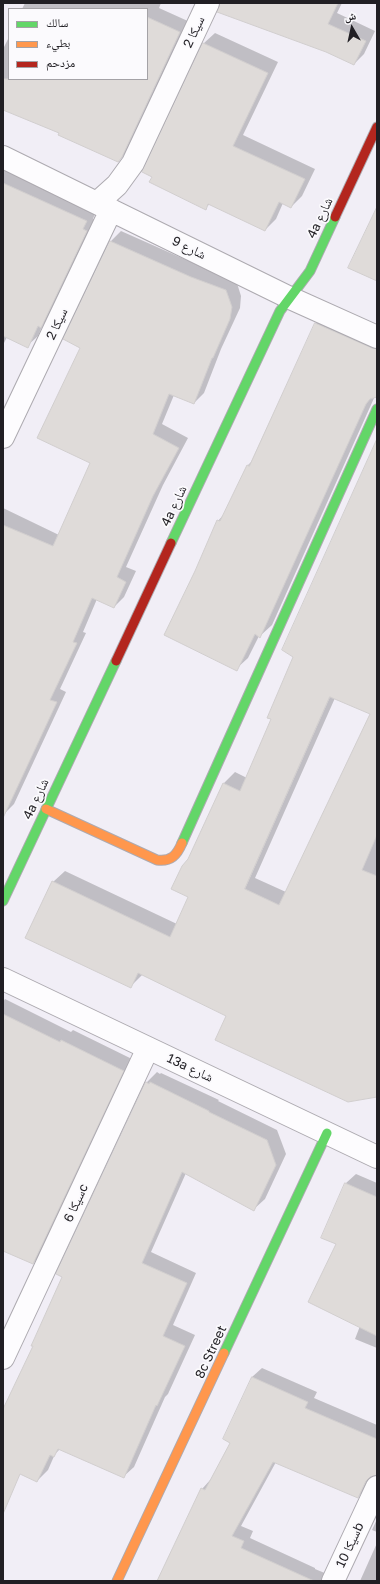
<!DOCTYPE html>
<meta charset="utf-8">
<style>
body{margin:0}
#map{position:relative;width:380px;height:1584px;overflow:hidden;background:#f1eef6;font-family:"Golos Text","Noto Naskh Arabic",sans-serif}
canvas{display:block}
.frame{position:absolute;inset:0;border:4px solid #211f24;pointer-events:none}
.legend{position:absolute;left:8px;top:8px;width:140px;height:72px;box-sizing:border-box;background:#fbfafd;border:1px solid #a4a2a6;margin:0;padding:5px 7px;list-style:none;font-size:12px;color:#211f24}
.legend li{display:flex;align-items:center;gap:8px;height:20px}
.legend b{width:20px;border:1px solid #a4a2a6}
.north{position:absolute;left:332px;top:8px;width:40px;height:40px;-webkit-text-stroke:3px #fbfafd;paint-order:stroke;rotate:351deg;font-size:11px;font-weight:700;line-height:16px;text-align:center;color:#211f24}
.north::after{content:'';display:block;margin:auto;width:14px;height:18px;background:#211f24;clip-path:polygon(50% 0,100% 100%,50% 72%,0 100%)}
</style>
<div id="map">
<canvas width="380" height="1584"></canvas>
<div class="frame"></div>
<ul class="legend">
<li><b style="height:5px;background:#63d668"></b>سالك</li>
<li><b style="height:5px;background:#ff974d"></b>بطيء</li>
<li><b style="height:5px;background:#b3261e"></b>مزدحم</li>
</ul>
<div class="north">ش</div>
</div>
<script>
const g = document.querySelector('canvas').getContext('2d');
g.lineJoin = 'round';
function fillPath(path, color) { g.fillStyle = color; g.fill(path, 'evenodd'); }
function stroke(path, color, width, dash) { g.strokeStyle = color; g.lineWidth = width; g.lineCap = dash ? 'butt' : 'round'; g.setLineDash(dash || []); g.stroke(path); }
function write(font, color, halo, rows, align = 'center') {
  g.font = font + ' "Golos Text","Noto Naskh Arabic",sans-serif'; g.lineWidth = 3.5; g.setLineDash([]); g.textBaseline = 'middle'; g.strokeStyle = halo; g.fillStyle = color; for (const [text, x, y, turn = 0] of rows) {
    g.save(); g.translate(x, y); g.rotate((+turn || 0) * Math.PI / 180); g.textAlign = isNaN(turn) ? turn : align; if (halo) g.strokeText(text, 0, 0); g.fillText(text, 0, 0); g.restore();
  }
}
fillPath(new Path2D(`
 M25,3H161L159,8L190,22L128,151L118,161L60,133L3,109V49L9,37V79H147V9H22Z
 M221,3H342L337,13L375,31L364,54L354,64Z
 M215,33L278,62L243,135L315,169L302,196L291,207L283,203L276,219L265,230L210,204L205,208L204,43Z
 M3,157L96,211L93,219L97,220L51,316L43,324L38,336L27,346L7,337L3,345Z
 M121,231L202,267L236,280L241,296L240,308L221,349L204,393L194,403L174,395L162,424L188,438L163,485L126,567L136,571L124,597L114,607L97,599L83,632L86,633L60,689L66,692L14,804L4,814L3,508L59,535L91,463L82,348L65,339L111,241Z
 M327,312L377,335V396H375L272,625L260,636H259L248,658L236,669L196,571L218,521L224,514L248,465L253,460L316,324Z
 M377,442V1096L228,1015L143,974L131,986L53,882L65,871L177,924L189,896V860L224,783L235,772L247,778L273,719L294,656ZM335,698L371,713L286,892L255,878Z
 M5,999L71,1032L73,1030L134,1060L44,1252L33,1263L3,1250V1002Z
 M157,1072L160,1074L161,1073L219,1100L218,1101L277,1130L286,1154L265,1199L254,1209L186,1173L151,1252L196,1273L173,1325L195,1335L168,1394L165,1397L134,1467L123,1477L60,1449L55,1454L48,1470L37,1481L3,1461V1411L34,1346L63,1277L57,1274L147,1082Z
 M356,1174L377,1183V1348L355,1339L360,1326L337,1244L322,1237L346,1183Z
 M262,1368L317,1392L314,1398L377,1425V1474L373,1475L367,1487L358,1497L276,1462L241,1526L253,1531L250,1538L315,1568V1569L332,1576L336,1581H157L202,1489L211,1479L231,1442L252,1377Z
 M377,1519V1532L372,1530Z
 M377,1543V1581H360Z`), '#0003');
const building = new Path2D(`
 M220,3H338L328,24L366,41L354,65L326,52L217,12Z
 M147,17L180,32L122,157L118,162L58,135L59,133L3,110V79H147Z
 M203,43L268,73L233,146L305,179L291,208L279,202L265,231L208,204L206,210L149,182L152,177L142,172Z
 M3,183L87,221L83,229L87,231L41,328L38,326L28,348L3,336Z
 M377,207V281L348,268Z
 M110,241L191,277L226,290L232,307L230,319L213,358H212L194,404L169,394L153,434L179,448L153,496L117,577L126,582L114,608L92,598L73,642L77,643L50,700L57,702L3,818V525L53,546L90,463L37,438L80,348L63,339Z
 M315,323L372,348L377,349V397L370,399L366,404L260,638L255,634L237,671L164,635L195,571L217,520L220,521L247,465L249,466Z
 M377,439V835L362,870L377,876V1097L348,1102L215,1040L226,1016L138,973L131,988L25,938L52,881L170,937L188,897L171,889L182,866L188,859L223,783L240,791L271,719L267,718L293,657L282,650ZM330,697L370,714L279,905L245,889Z
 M3,1014L60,1042L61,1040L124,1071L33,1264L3,1251Z
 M146,1082L149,1084L150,1082L209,1111V1112L267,1140L276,1165L254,1211L182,1172L142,1263L187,1283L163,1336L185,1346L157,1406L156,1405L124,1478L58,1449L54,1457L50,1455L37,1482L20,1474L3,1514V1409L33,1346H31L62,1277L56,1274Z
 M345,1183L377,1197V1336L308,1302L336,1244L321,1238Z
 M252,1377L308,1402L305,1408L377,1439V1475L370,1477L366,1481L358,1498L273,1462L232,1536L244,1541L241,1548L314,1581H157L201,1488L205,1490L230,1443L223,1439Z`);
fillPath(building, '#dfdbd9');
stroke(building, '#d1cece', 1);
const street = new Path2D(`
 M3,157L288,297L377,337
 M97,203L117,185L133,163L208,3
 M3,437L111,210
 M3,979L377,1157
 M3,1358L148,1048
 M333,1581L377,1487`);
const fast = new Path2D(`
 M171,543L280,311L310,271L335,217
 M182,843L377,409
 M3,901L116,661
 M224,1353L327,1133`);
const slow = new Path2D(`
 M46,809L157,860C171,862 177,855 182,843
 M117,1581L224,1353`);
const jam = new Path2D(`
 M335,217L377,127
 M116,661L171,543`);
stroke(street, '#adaab0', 24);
stroke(fast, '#adaab0', 11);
stroke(slow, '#adaab0', 11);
stroke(jam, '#adaab0', 11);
stroke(street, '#fdfcfe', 22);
stroke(fast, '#63d668', 9);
stroke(slow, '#ff974d', 9);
stroke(jam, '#b3261e', 9);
write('13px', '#211f24', '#fbfafd', [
 ["سيكا 2",194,32,-65],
 ["4a شارع",320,218,-65],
 ["شارع 9",189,248,26],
 ["سيكا 2",57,324,-65],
 ["4a شارع",174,506,-65],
 ["4a شارع",36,799,-65],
 ["13a شارع",190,1068,25],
 ["سيكا 6c",76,1203,-65],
 ["8c Street",211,1352,-65],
 ["سيكا 10b",350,1545,-65]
]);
</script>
